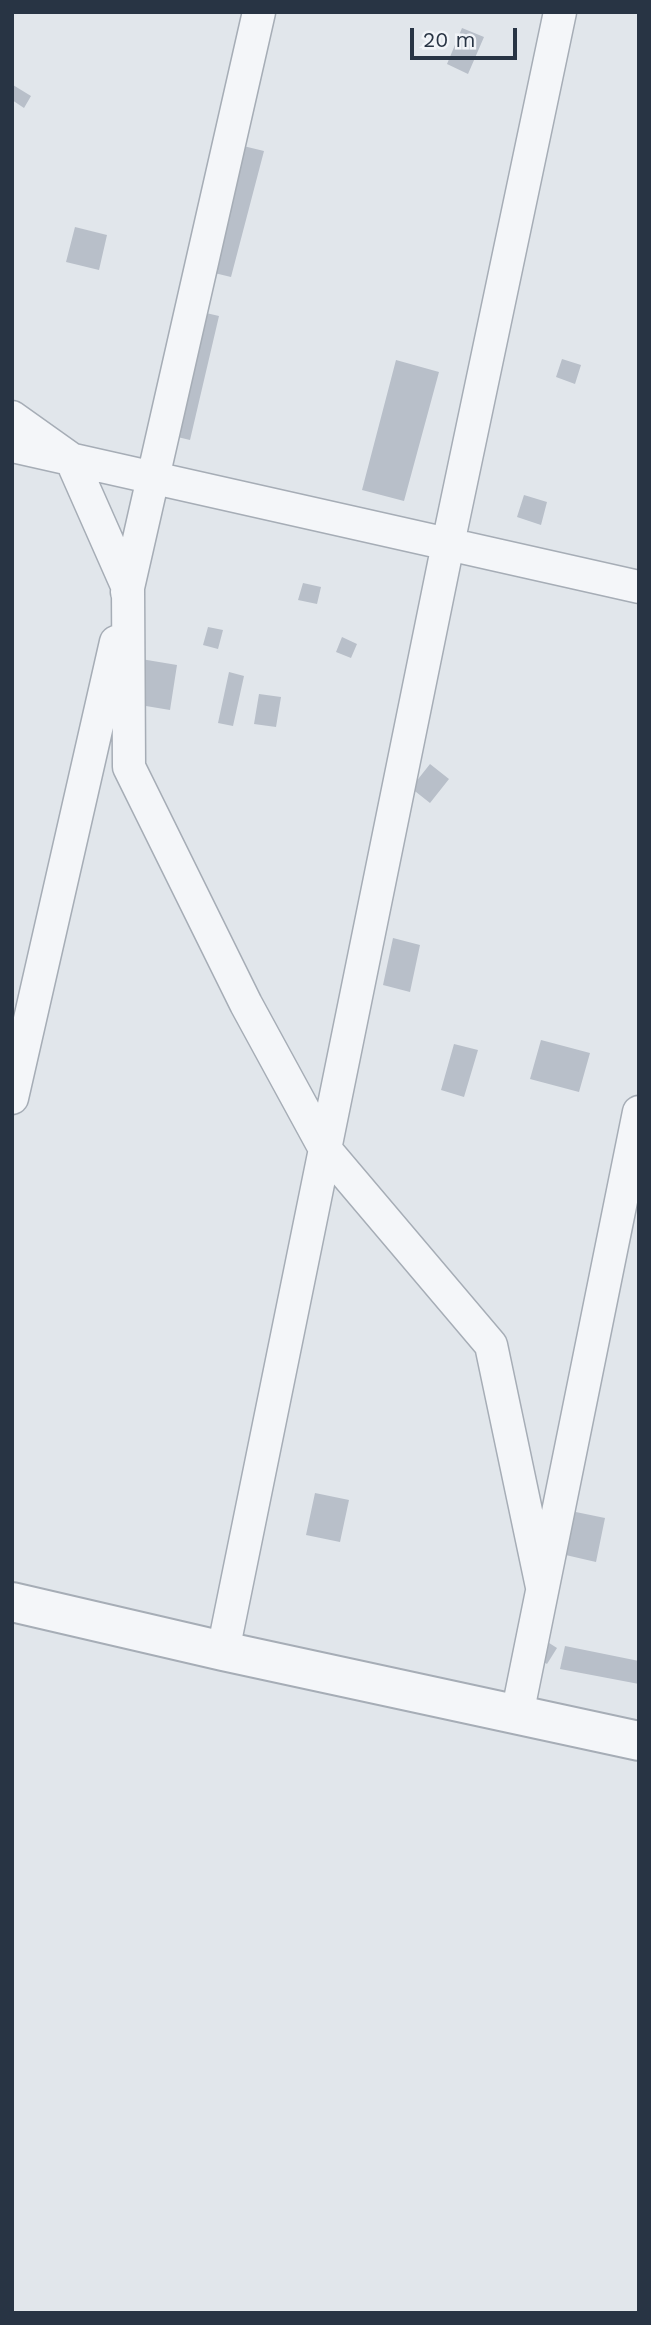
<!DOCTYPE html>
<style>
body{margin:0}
#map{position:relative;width:651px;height:2325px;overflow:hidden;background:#e1e6eb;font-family:"Work Sans",sans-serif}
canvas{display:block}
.frame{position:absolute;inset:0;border:14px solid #283444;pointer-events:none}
.scale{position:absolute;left:410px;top:28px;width:107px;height:32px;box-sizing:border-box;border:4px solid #283444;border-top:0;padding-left:9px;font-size:21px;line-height:24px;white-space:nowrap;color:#283444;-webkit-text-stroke:5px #f1f4f8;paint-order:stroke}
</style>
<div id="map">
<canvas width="651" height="2325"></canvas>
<div class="frame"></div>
<div class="scale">20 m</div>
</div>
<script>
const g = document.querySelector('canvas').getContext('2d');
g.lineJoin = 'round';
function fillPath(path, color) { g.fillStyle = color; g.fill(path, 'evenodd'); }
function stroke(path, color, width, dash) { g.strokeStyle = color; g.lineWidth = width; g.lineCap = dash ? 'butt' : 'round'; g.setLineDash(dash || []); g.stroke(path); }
fillPath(new Path2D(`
 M462,28L484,37L468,74L447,64Z
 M13,85L31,96L24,108L12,100Z
 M235,144L264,151L231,277L202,270Z
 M75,227L107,235L99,270L66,262Z
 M193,310L219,316L190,440L165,434Z
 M562,359L581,365L575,384L556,377Z
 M396,360L439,372L404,501L362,490Z
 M524,495L547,502L541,525L517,517Z
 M303,583L321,587L317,604L298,600Z
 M208,627L223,630L218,649L203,645Z
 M342,637L357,644L351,658L336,652Z
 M141,659L177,665L170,710L134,704Z
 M229,672L244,676L233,726L218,723Z
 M259,694L281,697L276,727L254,724Z
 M430,764L449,779L430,803L411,788Z
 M393,938L420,945L410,992L383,985Z
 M541,1040L590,1053L579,1092L530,1079Z
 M454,1044L478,1050L464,1097L441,1090Z
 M315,1493L349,1500L340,1542L306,1535Z
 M566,1510L605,1518L596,1562L557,1553Z
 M546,1641L557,1648L547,1664L536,1657Z
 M565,1646L639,1661V1684L560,1669Z`), '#b8bfc9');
const minor = new Path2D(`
 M12,417L71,459L128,588L129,767L246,1004L325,1149L491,1345L542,1587
 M12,446L639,587
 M127,592L259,12
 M12,1098L116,642
 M223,1651L448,544L560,12
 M517,1715L639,1112`);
const tertiary = new Path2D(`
 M12,1602L223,1651L639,1741`);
stroke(minor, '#a6adb6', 35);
stroke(tertiary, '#a6adb6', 42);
stroke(minor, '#f4f6f9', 32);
stroke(tertiary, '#f4f6f9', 38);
</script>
